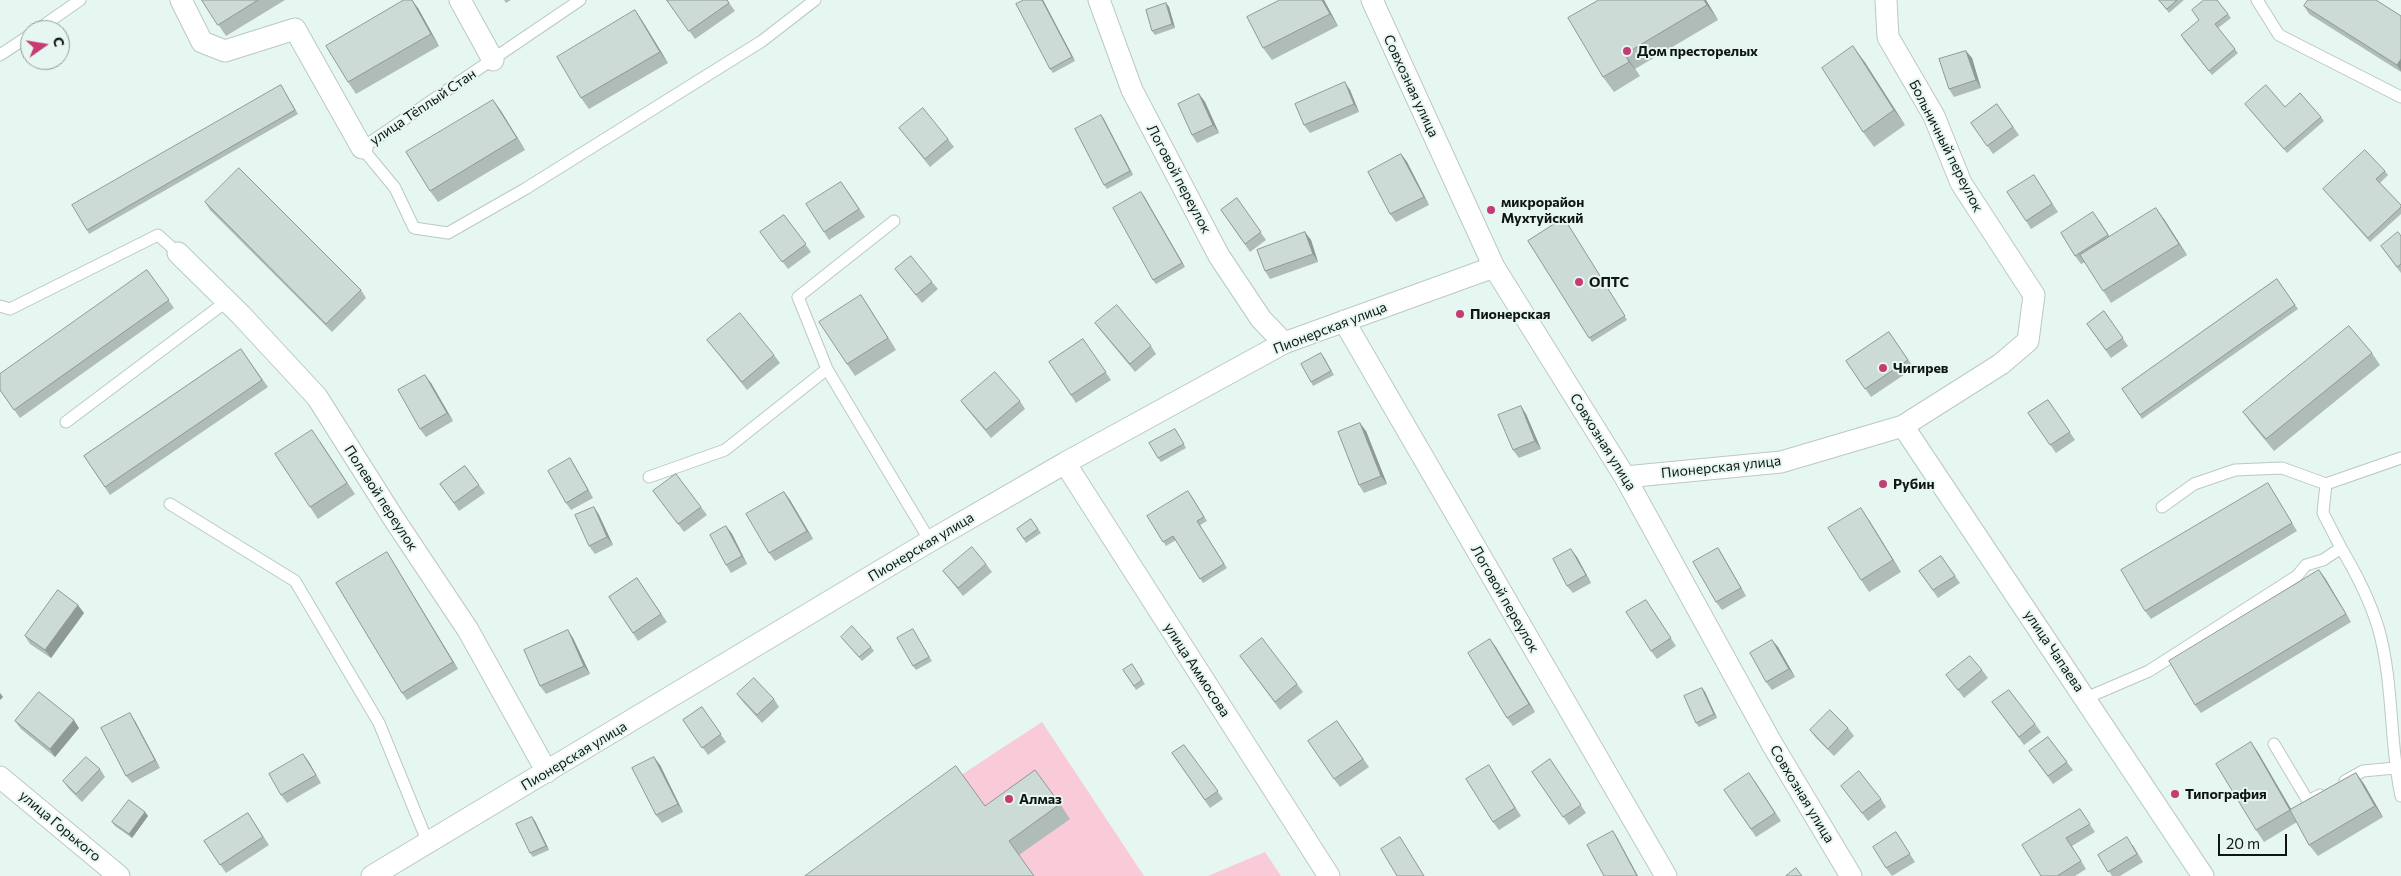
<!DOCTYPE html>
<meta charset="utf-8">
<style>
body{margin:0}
#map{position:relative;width:2401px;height:876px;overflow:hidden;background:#e6f6f0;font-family:Commissioner,sans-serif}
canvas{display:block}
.north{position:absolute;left:20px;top:20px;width:50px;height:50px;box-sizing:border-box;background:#e6f6f0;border:1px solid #909c98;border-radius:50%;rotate:77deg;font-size:14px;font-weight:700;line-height:20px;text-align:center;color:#101513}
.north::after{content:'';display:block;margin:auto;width:18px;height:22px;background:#c63b72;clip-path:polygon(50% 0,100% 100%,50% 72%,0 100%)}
.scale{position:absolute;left:2218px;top:834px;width:69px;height:22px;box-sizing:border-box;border:2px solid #101513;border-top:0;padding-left:6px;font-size:15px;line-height:18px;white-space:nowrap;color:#101513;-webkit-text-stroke:4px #e6f6f0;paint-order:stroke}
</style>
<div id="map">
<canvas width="2401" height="876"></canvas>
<div class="north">С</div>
<div class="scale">20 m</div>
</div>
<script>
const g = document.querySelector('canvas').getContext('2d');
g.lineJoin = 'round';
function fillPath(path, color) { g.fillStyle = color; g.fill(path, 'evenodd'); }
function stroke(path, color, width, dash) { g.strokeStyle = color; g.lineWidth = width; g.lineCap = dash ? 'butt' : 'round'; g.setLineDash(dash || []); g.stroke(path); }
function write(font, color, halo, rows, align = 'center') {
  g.font = font + ' Commissioner,sans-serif'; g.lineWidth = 4; g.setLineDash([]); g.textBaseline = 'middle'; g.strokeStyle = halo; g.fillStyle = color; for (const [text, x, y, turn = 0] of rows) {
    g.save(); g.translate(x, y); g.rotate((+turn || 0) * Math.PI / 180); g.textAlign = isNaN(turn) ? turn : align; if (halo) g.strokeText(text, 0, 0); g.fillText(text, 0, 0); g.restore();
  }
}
fillPath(new Path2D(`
 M1042,722L1144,876H807Z
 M1265,852L1281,876H1208Z`), '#f9cad7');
const lane = new Path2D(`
 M580,0L362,148L395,188L414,228L448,233L525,189L762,41L815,0
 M2257,0L2279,35L2401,97
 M37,30L80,0
 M0,55L30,35
 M894,221L798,297L827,369L930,541
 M0,306L10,309L158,235L178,253
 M66,422L227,301
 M649,477L725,450L827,369
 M170,504L295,581L379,723L428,843
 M2162,507L2194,484L2235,470L2282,468L2326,484
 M2341,548C2356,573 2369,598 2378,627C2394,682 2389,741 2401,796
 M2086,698L2149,671L2297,576L2306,565L2323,560L2341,548L2323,513L2326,484L2401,458
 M2274,744L2308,801L2320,795
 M2345,781L2363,771L2395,768`);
const street = new Path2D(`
 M181,0L202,42L225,51L295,29L362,148
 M460,0L493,60
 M1099,0L1132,90L1219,256L1261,319L1284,343
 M1372,0L1494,267L1625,477L1772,744L1851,876
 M178,253L241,315L317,397L394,519L468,630L547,772
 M1344,321L1666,876
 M1903,426L2203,876
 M1065,463L1329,876
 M1625,477L1781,462L1903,426L2001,364L2028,341L2034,295L1961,183L1934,116L1888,37L1886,0
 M0,777L119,876
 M372,876L930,541L1065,463L1284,343L1494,267`);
stroke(lane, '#bac9c4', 13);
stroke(street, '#bac9c4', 23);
stroke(lane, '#fff', 11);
stroke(street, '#fff', 21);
fillPath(new Path2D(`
 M202,0H285L226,36Z
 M504,0H511L506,3Z
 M667,0H727L735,11L695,39Z
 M1024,0H1043L1075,61L1053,73L1050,69Z
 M1324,0L1338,26L1272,60L1263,48Z
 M1599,0H1706L1718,20L1635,69L1640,76L1614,92L1603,77Z
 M2159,0H2184L2169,13Z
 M1166,3L1169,7L1175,28L1155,35L1152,31Z
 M2304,6L2401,16V72L2309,14Z
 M418,8L439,46L356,94L348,82Z
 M635,10L643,22L668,63L589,109L581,98Z
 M2228,14L2231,18L2218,28L2238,53L2212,75L2183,39Z
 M1966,51L1972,58L1981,88L1954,97L1949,89Z
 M1864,61L1905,125L1874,147L1863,132Z
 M281,85L298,114L89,234L87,230Z
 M1350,90L1359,112L1310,133L1304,125Z
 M1199,94L1205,102L1219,133L1197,143L1192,135Z
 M493,100L501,111L525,150L438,202L430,191Z
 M1997,104L2019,135L1993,154L1971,123Z
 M2245,104L2285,107L2321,117L2324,121L2287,153Z
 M1101,115L1133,175L1107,189L1104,185Z
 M899,128L948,139L954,147L930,167Z
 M1401,154L1407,162L1429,205L1396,222L1390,214Z
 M2385,171L2388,175L2380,183L2401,205V214L2370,242L2323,189Z
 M2034,175L2058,212L2031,229L2026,221Z
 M847,190L865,217L829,240L824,232Z
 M1144,196L1185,267L1156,284L1153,280Z
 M1237,198L1266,240L1250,252L1221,210Z
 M205,202L361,290L366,298L332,332L210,210Z
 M784,215L811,252L788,269L760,232Z
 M1564,218L1627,320L1592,342L1528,241Z
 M2164,219L2187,255L2111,303L2085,262L2081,264L2075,256L2099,220L2110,237Z
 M1305,232L1311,240L1318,262L1270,279L1265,271Z
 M2401,236V273L2381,246Z
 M895,269L932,282L938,289L922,303Z
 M147,270L174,308L20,418L0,390Z
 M2277,279L2298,309L2142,419L2122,389Z
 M861,295L896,350L855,376L847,364Z
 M2104,311L2128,346L2111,358L2087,324Z
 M1095,323L1151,346L1156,354L1135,372L1101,331Z
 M1889,332L1914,368L1871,397L1846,361Z
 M1083,339L1111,380L1076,403L1049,362Z
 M707,340L774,355L780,363L747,390Z
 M241,349L268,387L110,495L84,456Z
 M2372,353L2380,365L2274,451L2251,423L2243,412Z
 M1324,357L1334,375L1313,386L1311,382Z
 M431,383L453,421L426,437L420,429Z
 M2048,400L2075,440L2056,453L2028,413Z
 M961,401H1020L1025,409L991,438L967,409Z
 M1526,414L1541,449L1519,458L1513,450Z
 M1175,429L1186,448L1161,462L1158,458Z
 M1366,431L1387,484L1364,493L1359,485Z
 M320,441L355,494L318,519L310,507Z
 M570,458L575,466L593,498L571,510L566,503Z
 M465,466L485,493L459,511L440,484Z
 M653,491L701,507L707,515L684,532Z
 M2273,491L2297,531L2151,619L2145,611Z
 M784,492L790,500L813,539L775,561L769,553Z
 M1191,495L1207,521L1200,525L1227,568L1203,583L1176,540L1166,546L1147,516Z
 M594,507L599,515L613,545L595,554L589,546Z
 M1031,519L1041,533L1026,543L1017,529Z
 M1869,520L1901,572L1869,592L1861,580Z
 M726,526L732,534L747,564L731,573L726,565Z
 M1718,548L1723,556L1746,596L1722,610L1716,602Z
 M1941,556L1960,583L1938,598L1919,571Z
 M1577,557L1591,583L1573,593L1567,586Z
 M392,560L458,669L407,700L402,693Z
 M986,564L992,572L963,596L943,571Z
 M637,578L667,622L638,641L609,597Z
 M2325,578L2351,622L2201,713L2195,705Z
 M1651,608L1676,646L1657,659L1651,651Z
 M84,613L51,658L30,644L25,636Z
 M913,629L932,661L916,670L913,666Z
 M841,637L871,647L874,651L862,661Z
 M573,638L590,674L546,694L540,686Z
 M1490,639L1535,712L1513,726L1507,718Z
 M1772,640L1778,647L1795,677L1772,690L1766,682Z
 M1240,656L1297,684L1303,692L1280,710Z
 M1132,664L1145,684L1136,690L1123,670Z
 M1982,670L1988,678L1964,698L1946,675Z
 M1702,688L1705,692L1717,718L1699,727L1696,723Z
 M737,694L774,699L779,707L762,723L743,702Z
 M1992,702L2035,724L2041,732L2024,745Z
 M702,707L726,742L708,755L683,720Z
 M15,721L79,728L55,757L21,729Z
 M135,721L160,768L132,783L126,776Z
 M1337,721L1369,767L1340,787L1334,779Z
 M1848,728L1854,736L1834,756L1816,738L1810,730Z
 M2048,737L2073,770L2053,784L2029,751Z
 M2251,742L2259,754L2291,809L2356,773L2364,784L2383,817L2318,856L2309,845L2297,822L2264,842L2256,830Z
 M1184,745L1223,799L1210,808L1172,753Z
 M303,754L321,783L287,803L281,795Z
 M1550,759L1586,813L1569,825L1532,772Z
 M660,765L683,812L662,823L656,815Z
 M1489,765L1521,816L1499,830L1493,822Z
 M100,769L105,777L82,802L69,789L63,781Z
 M1755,781L1781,821L1756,837L1724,790Z
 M1841,786L1881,799L1886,807L1868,821Z
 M1060,804L1070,819L1019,855L805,876L985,806Z
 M2080,809L2095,832L2072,846L2086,869L2075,876H2041Z
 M145,812L148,816L132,838L115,826L112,822Z
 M248,813L269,845L226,873L204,841Z
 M535,821L549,850L533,857L530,853Z
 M1896,832L1915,862L1892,876L1886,868Z
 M2133,845L2143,862L2120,876H2112L2098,855Z`), '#afbcb8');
fillPath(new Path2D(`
 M412,0L418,8L439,46L431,34Z
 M1042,0H1043L1075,61L1072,57Z
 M1322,0H1324L1338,26L1330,14Z
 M1704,0H1706L1718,20L1707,5Z
 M1166,3L1169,7L1175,28L1172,24Z
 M635,10L643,22L668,63L660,52Z
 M1853,46L1864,61L1905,125L1894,110Z
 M1966,51L1972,58L1981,88L1976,80Z
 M1625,54L1635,69L1640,76L1629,62Z
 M2401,59V71L2397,65Z
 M1345,82L1350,90L1359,112L1354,104Z
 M1199,94L1205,102L1219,133L1213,125Z
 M493,100L501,111L525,150L517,138Z
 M1101,115L1104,119L1133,175L1130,171Z
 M1401,154L1407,162L1429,205L1424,197Z
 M1141,192L1144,196L1185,267L1182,263Z
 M2156,208L2164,219L2187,255L2179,244Z
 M1305,232L1311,240L1318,262L1313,254Z
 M861,295L869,307L896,350L888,338Z
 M425,375L431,383L453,421L447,413Z
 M1521,406L1526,414L1541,449L1535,441Z
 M1360,423L1366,431L1387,484L1381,476Z
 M570,458L575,466L593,498L588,490Z
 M784,492L790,500L813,539L807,531Z
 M594,507L599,515L613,545L607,537Z
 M1861,508L1869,520L1901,572L1893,560Z
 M726,526L732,534L747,564L742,556Z
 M1718,548L1723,556L1746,596L1741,588Z
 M1571,549L1577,557L1591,583L1586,575Z
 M387,552L392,560L458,669L453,662Z
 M2319,570L2325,578L2351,622L2346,614Z
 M78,605L84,613L51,658L45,650Z
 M568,630L573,638L590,674L584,666Z
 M1490,639L1496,647L1535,712L1529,704Z
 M1772,640L1778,647L1795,677L1789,669Z
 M1702,688L1705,692L1717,718L1714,714Z
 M0,693L3,697L0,700Z
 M130,713L135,721L160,768L155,760Z
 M74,720L79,728L55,757L50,749Z
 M2251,742L2259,754L2298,821L2290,810Z
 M303,754L309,762L321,783L316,775Z
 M654,757L660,765L683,812L678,804Z
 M2356,773L2364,784L2383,817L2375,806Z
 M145,812L148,816L132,838L129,834Z
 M532,817L535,821L549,850L546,846Z
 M1613,831L1618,839L1638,876H1637Z`), '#8f9996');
const building = new Path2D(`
 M202,0H258L218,25Z
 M404,0H412L431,34L348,82L326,46Z
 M667,0H727L729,3L689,31Z
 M1024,0H1042L1072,57L1050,69L1016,4Z
 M1280,0H1322L1330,14L1263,48L1247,17Z
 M1599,0H1704L1707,5L1625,54L1629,62L1603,77L1568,18Z
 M2159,0H2177L2167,9Z
 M2204,0H2217L2228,14L2215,24L2235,49L2209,71L2181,35L2199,20L2192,10Z
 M2308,0H2376L2401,16V59L2397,65L2304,6Z
 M1166,3L1172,24L1152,31L1146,10Z
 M635,10L660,52L581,98L557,57Z
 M1853,46L1894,110L1863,132L1822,68Z
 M1966,51L1976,80L1949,89L1939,59Z
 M1345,82L1354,104L1304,125L1295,104Z
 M281,85L295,110L87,230L72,205Z
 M2266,85L2285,107L2300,93L2321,117L2284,149L2245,104Z
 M1199,94L1213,125L1192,135L1178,104Z
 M493,100L517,138L430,191L406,152Z
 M1997,104L2013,127L1987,146L1971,123Z
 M923,108L948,139L925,159L899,128Z
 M1101,115L1130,171L1104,185L1075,129Z
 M2365,150L2385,171L2376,179L2401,205V207L2368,238L2323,189Z
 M1401,154L1424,197L1390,214L1368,172Z
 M239,168L361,290L326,324L205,202Z
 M2034,175L2052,204L2026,221L2007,192Z
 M841,182L859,209L824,232L806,204Z
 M1141,192L1182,263L1153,280L1113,208Z
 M1237,198L1261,232L1245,244L1221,210Z
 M2156,208L2179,244L2103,291L2080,255Z
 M2093,212L2108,235L2075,256L2061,233Z
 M784,215L806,244L782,262L760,232Z
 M1564,218L1625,316L1589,338L1528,241Z
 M1305,232L1313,254L1265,271L1257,250Z
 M2398,232L2401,236V264L2397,267L2381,246Z
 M911,256L932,282L916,295L895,269Z
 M147,270L169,300L14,410L0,390V374Z
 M2277,279L2295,305L2140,415L2122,389Z
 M861,295L888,338L847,364L819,322Z
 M1117,305L1151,346L1130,364L1095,323Z
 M2104,311L2123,338L2106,350L2087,324Z
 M740,313L774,355L742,382L707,340Z
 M2349,326L2372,353L2266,439L2243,412Z
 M1889,332L1908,360L1865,389L1846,361Z
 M1083,339L1106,372L1071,395L1049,362Z
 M241,349L262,380L105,487L84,456Z
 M1321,353L1331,371L1311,382L1301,364Z
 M995,372L1020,401L986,430L961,401Z
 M425,375L447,413L420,429L398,390Z
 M2048,400L2070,432L2050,445L2028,413Z
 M1521,406L1535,441L1513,450L1498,415Z
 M1360,423L1381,476L1359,485L1338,432Z
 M1175,429L1184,444L1158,458L1149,443Z
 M312,430L347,483L310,507L275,454Z
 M570,458L588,490L566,503L548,471Z
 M465,466L479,485L454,503L440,484Z
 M676,474L701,507L678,524L653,491Z
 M2268,483L2292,523L2145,611L2121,570Z
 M1188,491L1204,517L1197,521L1224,564L1200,579L1173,536L1163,542L1147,516Z
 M784,492L807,531L769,553L746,514Z
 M594,507L607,537L589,546L575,515Z
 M1861,508L1893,560L1861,580L1828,528Z
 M1031,519L1038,529L1024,539L1017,529Z
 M726,526L742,556L726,565L710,535Z
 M972,547L986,564L958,588L943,571Z
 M1718,548L1741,588L1716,602L1693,562Z
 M1571,549L1586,575L1567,586L1553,559Z
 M387,552L453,662L402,693L336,583Z
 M1941,556L1955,576L1933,590L1919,571Z
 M2319,570L2346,614L2195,705L2169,661Z
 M637,578L661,614L633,633L609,597Z
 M58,590L78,605L45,650L25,636Z
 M1646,600L1671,638L1651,651L1626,612Z
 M852,626L871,647L859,657L841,637Z
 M913,629L929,657L913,666L897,638Z
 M568,630L584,666L540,686L524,650Z
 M1262,638L1297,684L1275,702L1240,656Z
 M1490,639L1529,704L1507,718L1468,653Z
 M1772,640L1789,669L1766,682L1750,653Z
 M1970,656L1982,670L1958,690L1946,675Z
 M1132,664L1142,680L1134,686L1123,670Z
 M754,678L774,699L757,715L737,694Z
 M1702,688L1714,714L1696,723L1684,696Z
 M2009,690L2035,724L2019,737L1992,702Z
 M39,692L74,720L50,749L15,721Z
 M702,707L721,734L702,748L683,720Z
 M1830,710L1848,728L1828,749L1810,730Z
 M130,713L155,760L126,776L101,728Z
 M1337,721L1363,759L1334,779L1308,741Z
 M2048,737L2067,762L2048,776L2029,751Z
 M2251,742L2290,810L2256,830L2216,764Z
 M1184,745L1218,791L1205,800L1172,753Z
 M303,754L316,775L281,795L269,774Z
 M86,757L100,769L76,794L63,781Z
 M654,757L678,804L656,815L632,768Z
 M1550,759L1581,805L1563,817L1532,772Z
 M1489,765L1515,808L1493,822L1466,779Z
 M956,766L985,806L1035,770L1060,804L1009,841L1034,876H805Z
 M1859,771L1881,799L1862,813L1841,786Z
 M1749,773L1775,813L1751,829L1724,790Z
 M2356,773L2375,806L2309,845L2290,810Z
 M129,800L145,812L129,834L112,822Z
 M2080,809L2090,824L2066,838L2081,861L2057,876H2041L2022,845Z
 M248,813L263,837L220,865L204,841Z
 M532,817L546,846L530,853L516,824Z
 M1613,831L1637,876H1604L1587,845Z
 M1896,832L1910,854L1886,868L1873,847Z
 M1400,837L1424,876H1397L1381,849Z
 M2127,837L2137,854L2108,872L2098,855Z
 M1796,868L1802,876H1786Z`);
fillPath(building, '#ccdbd6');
stroke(building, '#8f9996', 1);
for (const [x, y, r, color] of [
 [1627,51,5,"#c63b72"],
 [1491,210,5,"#c63b72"],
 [1579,282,5,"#c63b72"],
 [1460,314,5,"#c63b72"],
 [1883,368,5,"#c63b72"],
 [1883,484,5,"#c63b72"],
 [2175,794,5,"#c63b72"],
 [1009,799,5,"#c63b72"]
]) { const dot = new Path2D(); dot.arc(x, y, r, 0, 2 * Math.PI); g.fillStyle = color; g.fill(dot); stroke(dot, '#e6f6f0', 2); }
write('bold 14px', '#101513', '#e6f6f0', [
 ["Дом престорелых",1637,51],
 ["микрорайон",1501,202],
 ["Мухтуйский",1501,218],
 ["ОПТС",1589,282],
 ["Пионерская",1470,314],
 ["Чигирев",1893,368],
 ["Рубин",1893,484],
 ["Типография",2185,794],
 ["Алмаз",1019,799]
], 'left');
write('14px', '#101513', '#e6f6f0', [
 ["Совхозная улица",1411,86,65],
 ["улица Тёплый Стан",423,107,-34],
 ["Больничный переулок",1946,146,63],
 ["Логовой переулок",1179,179,62],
 ["Пионерская улица",1330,328,-21],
 ["Совхозная улица",1603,442,58],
 ["Пионерская улица",1721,467,-6],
 ["Полевой переулок",381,498,57],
 ["Пионерская улица",921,547,-31],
 ["Логовой переулок",1505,599,60],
 ["улица Чапаева",2054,651,56],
 ["улица Аммосова",1197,670,57],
 ["Пионерская улица",574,756,-31],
 ["Совхозная улица",1802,794,59],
 ["улица Горького",60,826,40]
]);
</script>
